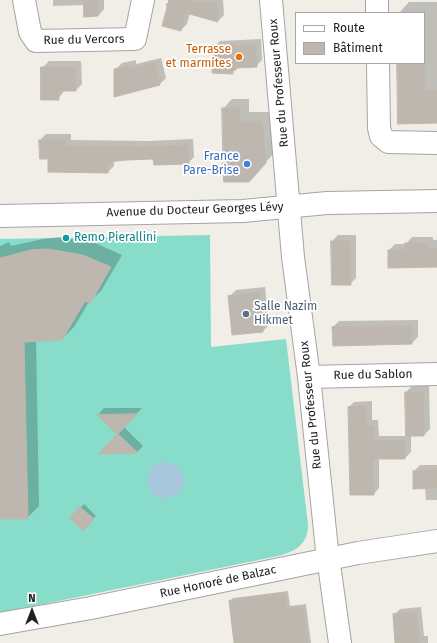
<!DOCTYPE html>
<meta charset="utf-8">
<style>
body{margin:0}
#map{position:relative;width:437px;height:643px;overflow:hidden;background:#f0eee6;font-family:"Fira Sans",sans-serif}
canvas{display:block}
.legend{position:absolute;left:295px;top:12px;width:130px;height:52px;box-sizing:border-box;background:#fff;border:1px solid #a6a6a6;margin:0;padding:5px 7px;list-style:none;font-size:12px;color:#202020}
.legend li{display:flex;align-items:center;gap:8px;height:20px}
.legend b{width:20px;border:1px solid #a6a6a6}
.north{position:absolute;left:12px;top:591px;width:40px;height:40px;-webkit-text-stroke:3px #fff;paint-order:stroke;rotate:0deg;font-size:11px;font-weight:700;line-height:16px;text-align:center;color:#202020}
.north::after{content:'';display:block;margin:auto;width:14px;height:18px;background:#202020;clip-path:polygon(50% 0,100% 100%,50% 72%,0 100%)}
</style>
<div id="map">
<canvas width="437" height="643"></canvas>
<ul class="legend">
<li><b style="height:5px;background:#fff"></b>Route</li>
<li><b style="height:11px;background:#bdb7b0"></b>Bâtiment</li>
</ul>
<div class="north">N</div>
</div>
<script>
const g = document.querySelector('canvas').getContext('2d');
g.lineJoin = 'round';
function fillPath(path, color) { g.fillStyle = color; g.fill(path, 'evenodd'); }
function stroke(path, color, width, dash) { g.strokeStyle = color; g.lineWidth = width; g.lineCap = dash ? 'butt' : 'round'; g.setLineDash(dash || []); g.stroke(path); }
function write(font, color, halo, rows, align = 'center') {
  g.font = font + ' "Fira Sans",sans-serif'; g.lineWidth = 3.5; g.setLineDash([]); g.textBaseline = 'middle'; g.strokeStyle = halo; g.fillStyle = color; for (const [text, x, y, turn = 0] of rows) {
    g.save(); g.translate(x, y); g.rotate((+turn || 0) * Math.PI / 180); g.textAlign = isNaN(turn) ? turn : align; if (halo) g.strokeText(text, 0, 0); g.fillText(text, 0, 0); g.restore();
  }
}
fillPath(new Path2D(`
 M210,235L211,347L286,339L308,525C308,545 294,552 278,556L0,613V239Z`), '#87dcca');
fillPath(new Path2D(`
 M165,461L179,467L185,480L180,493L166,499L152,495L147,481L151,467Z`), '#a8c7dc');
fillPath(new Path2D(`
 M53,0H104V9L98,16H85V5L53,6Z
 M170,0H223L224,15L218,21L190,13L187,24L181,30L167,4Z
 M409,2H437V122L398,63H424V13H399Z
 M261,39L262,60L256,66L238,67L232,73L214,47L220,41Z
 M161,58L166,78L160,84L115,70L122,63L136,60V64Z
 M49,61H81L82,84L76,90H65L58,99L42,68Z
 M232,99H249V112H271L275,152L258,171L223,109Z
 M46,134H71V140L147,141L193,139L194,157L188,163L154,158L114,160V166L108,172L49,158L40,140Z
 M338,235H356V278L350,284L332,241Z
 M60,237L95,243L122,255L101,291L89,302L74,327L62,339L36,340L39,506L27,518H0V246L9,242L11,246L43,239Z
 M412,237H433V240H437V267L389,250L395,244H406Z
 M265,287L269,325L263,331L229,297L236,290Z
 M418,320V337L412,343L333,327L339,321Z
 M412,386H429L430,429L424,435H411V452L405,458H379V488L374,494L349,407L354,402L372,401V420H378L379,436H407L406,392Z
 M104,408H142L124,427L143,446L137,452L100,453L118,434L98,415Z
 M420,465H437V500H426L425,487L414,471Z
 M84,504L96,516L83,529L71,518Z
 M288,591L290,606L306,604L311,643H235L230,601L233,598Z
 M421,607L424,636H428V643H396L394,615L400,609Z`), '#0003');
const building = new Path2D(`
 M84,0H98V16L84,17Z
 M169,0H190L189,3L217,2L218,22L186,13L181,31L162,26L167,7L166,4H168Z
 M255,45L257,67L236,68V70H233V74L212,73L213,46Z
 M155,63L160,85L114,97V69L129,66L130,69Z
 M397,63H425V91H437V123L398,124Z
 M41,67H75L76,91H59V100H41Z
 M222,108H240V122L262,121L266,163L249,182H224Z
 M39,140H65L66,146L141,147L188,145L189,164L154,165L153,159L127,160L108,162V173L48,172V159H40Z
 M331,241H350L351,285H332Z
 M405,243H427V249H437V267L388,268V250H405Z
 M48,249L83,255L111,267L90,304L85,301L62,340L24,342L28,519H0V258L31,250Z
 M259,293L263,332L232,335L228,296Z
 M412,326V344L333,346L332,327Z
 M405,392H424V436H406Z
 M367,406V426H373L374,441H405V459H373L374,495H350L348,407Z
 M137,414L118,434L138,453L98,454L117,434L97,415Z
 M437,470V488L413,489V471Z
 M80,507L94,519L83,531L70,518Z
 M285,593L287,609L303,607L308,643H234L229,601Z
 M416,612L419,643H395L393,614Z`);
fillPath(building, '#bdb7b0');
stroke(building, '#c1b8a9', 1);
const minor = new Path2D(`
 M24,0L30,32L36,41L135,39L143,0
 M271,0L293,257L309,377L327,550L340,643
 M377,0V13
 M378,63L379,128L381,136L388,142L437,143
 M0,216L243,211L327,203L437,201
 M309,377L437,374
 M0,624L91,608L358,553L437,541`);
stroke(minor, '#a4a4a4', 24);
stroke(minor, '#fff', 22);
for (const [x, y, r, color] of [
 [239,57,4,"#e8710a"],
 [247,164,4,"#3f7fe0"],
 [66,238,4,"#0f9aa8"],
 [246,314,4,"#5c6f8a"]
]) { const dot = new Path2D(); dot.arc(x, y, r, 0, 2 * Math.PI); g.fillStyle = color; g.fill(dot); stroke(dot, '#fff', 1.5); }
write('12px', '#202020', '#fff', [
 ["Rue du Vercors",84,40,-1],
 ["Rue du Professeur Roux",279,83,-95],
 ["Avenue du Docteur Georges Lévy",195,210,-2],
 ["Rue du Sablon",373,375,-1],
 ["Rue du Professeur Roux",311,405,-96],
 ["Rue Honoré de Balzac",218,582,-12]
]);
write('12px', '#c56008', '#fff', [
 ["Terrasse",231,50],
 ["et marmites",231,64]
], 'right');
write('12px', '#366cbe', '#fff', [
 ["France",239,157],
 ["Pare-Brise",239,171]
], 'right');
write('12px', '#0d838f', '#fff', [
 ["Remo Pierallini",74,238]
], 'left');
write('12px', '#4e5e75', '#fff', [
 ["Salle Nazim",254,307],
 ["Hikmet",254,321]
], 'left');
</script>
